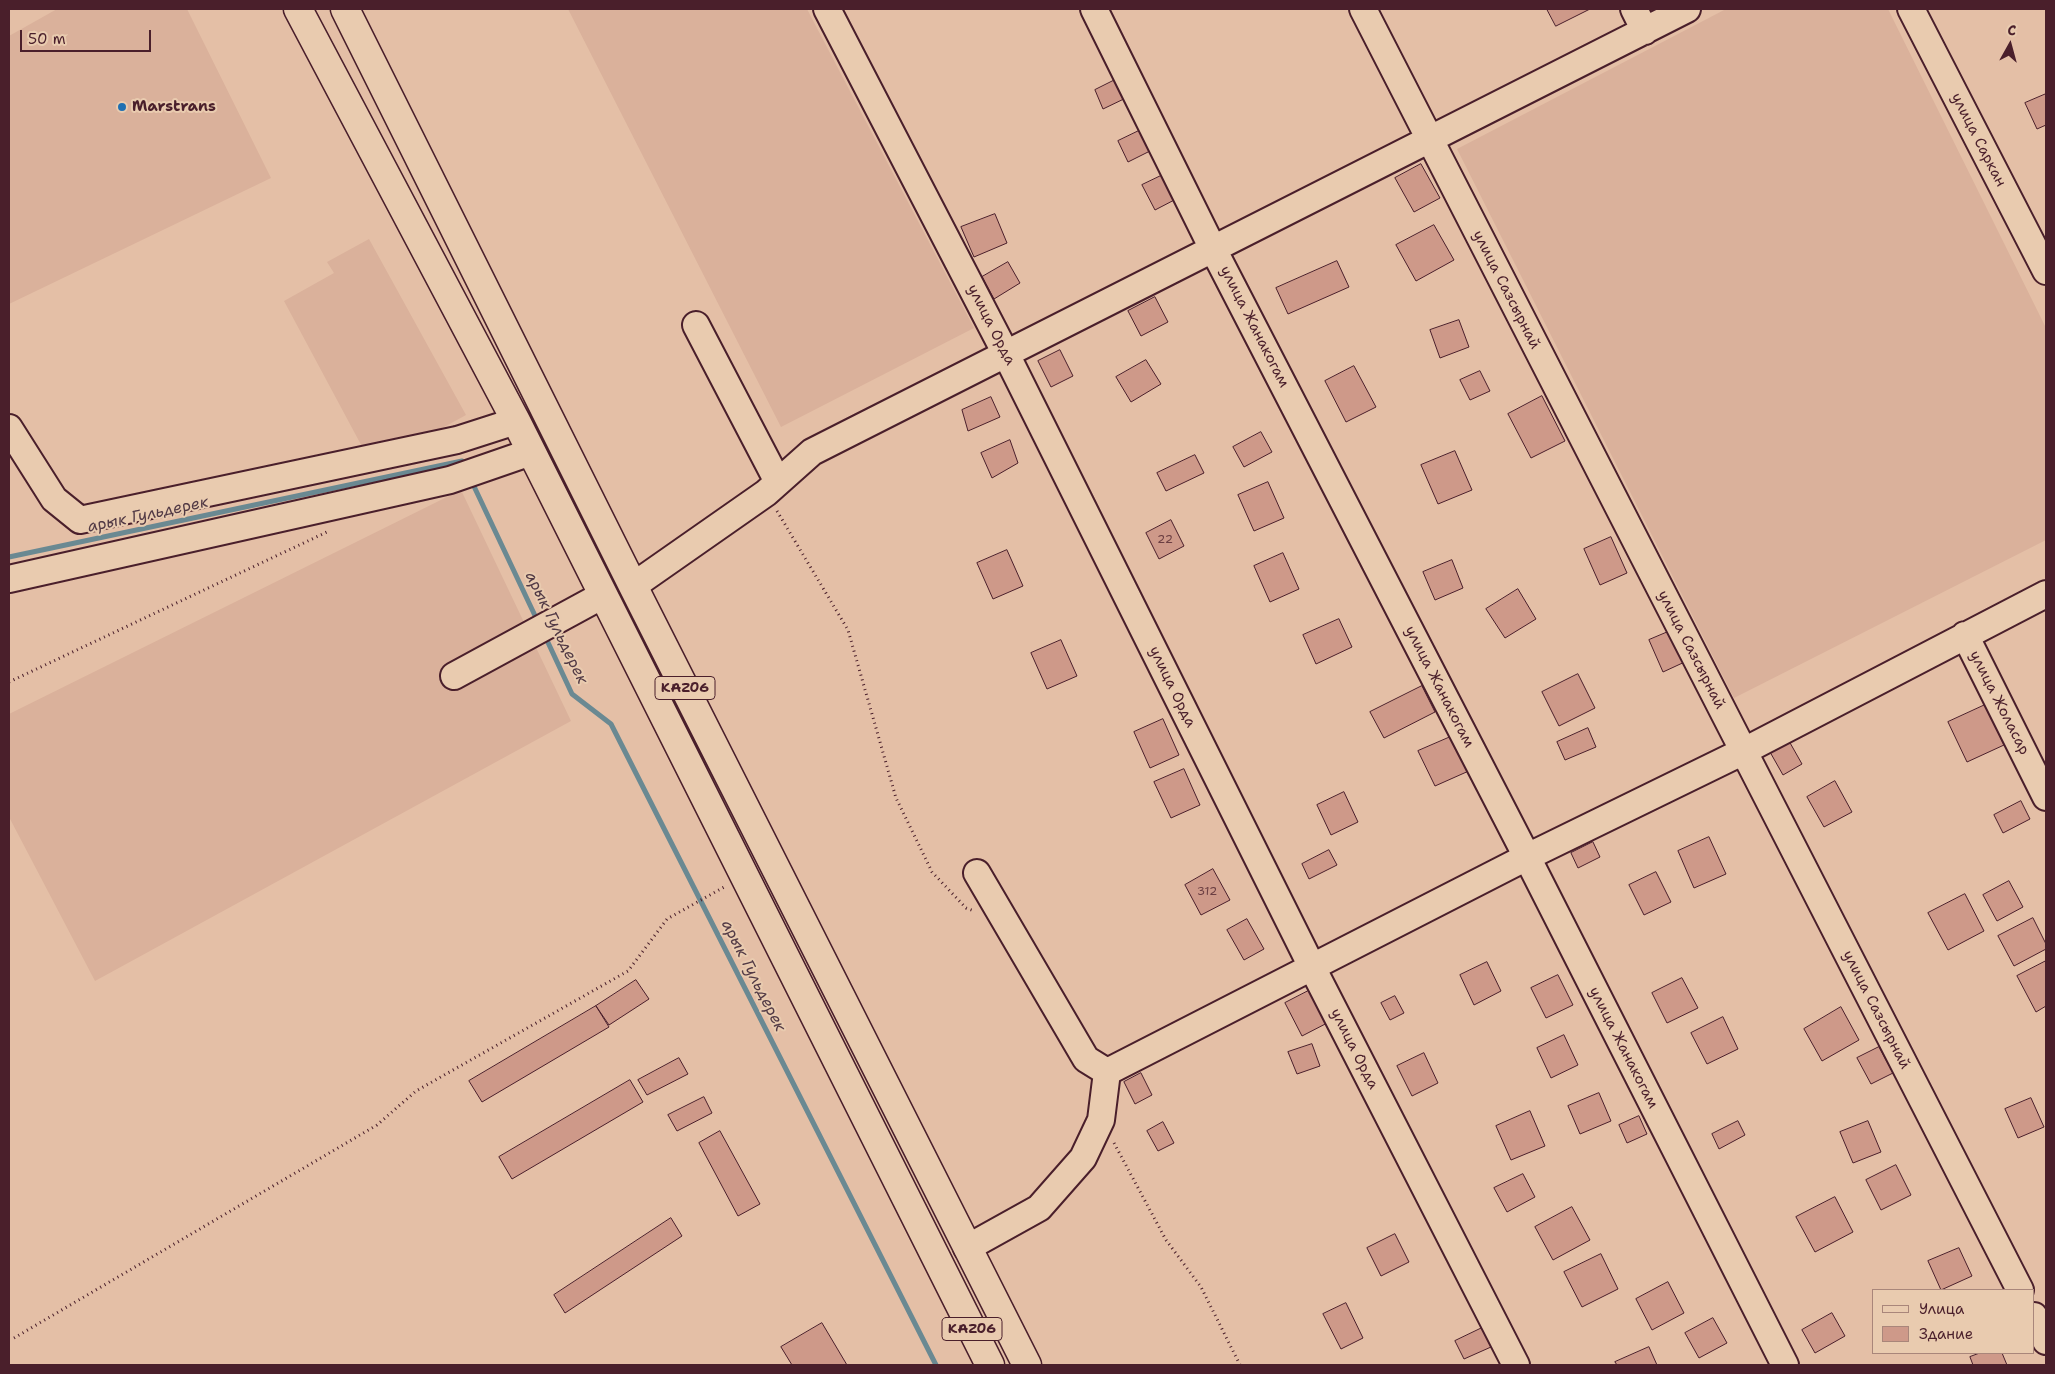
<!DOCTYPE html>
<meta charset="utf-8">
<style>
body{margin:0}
#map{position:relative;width:2055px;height:1374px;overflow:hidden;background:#e4bfa6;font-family:"Shantell Sans",sans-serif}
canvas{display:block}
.frame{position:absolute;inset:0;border:10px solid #4a1f2b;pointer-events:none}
.legend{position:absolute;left:1872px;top:1289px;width:162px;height:65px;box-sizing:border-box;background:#e9cbaf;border:1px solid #a9867a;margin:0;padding:6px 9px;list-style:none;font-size:15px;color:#4a1f2b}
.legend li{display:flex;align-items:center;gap:10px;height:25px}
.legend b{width:25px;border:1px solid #a9867a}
.north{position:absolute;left:1985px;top:20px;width:50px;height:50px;-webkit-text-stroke:4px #e9cbaf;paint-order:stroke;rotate:7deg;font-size:14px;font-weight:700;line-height:20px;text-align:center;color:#4a1f2b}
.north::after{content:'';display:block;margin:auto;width:18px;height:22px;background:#4a1f2b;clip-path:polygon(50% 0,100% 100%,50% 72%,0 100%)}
.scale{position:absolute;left:20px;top:30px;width:131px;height:22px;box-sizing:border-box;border:2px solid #4a1f2b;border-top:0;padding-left:6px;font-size:15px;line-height:18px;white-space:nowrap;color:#4a1f2b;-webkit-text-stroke:4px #e9cbaf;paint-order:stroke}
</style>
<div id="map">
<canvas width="2055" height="1374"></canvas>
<div class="frame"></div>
<ul class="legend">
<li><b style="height:6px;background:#e9cbaf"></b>Улица</li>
<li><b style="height:14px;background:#ce9989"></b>Здание</li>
</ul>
<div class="north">С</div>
<div class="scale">50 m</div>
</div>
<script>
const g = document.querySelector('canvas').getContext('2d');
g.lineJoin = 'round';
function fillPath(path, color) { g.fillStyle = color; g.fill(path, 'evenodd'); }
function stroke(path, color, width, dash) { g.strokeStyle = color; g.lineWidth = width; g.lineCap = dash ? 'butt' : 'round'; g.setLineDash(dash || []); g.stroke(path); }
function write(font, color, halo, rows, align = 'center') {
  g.font = font + ' "Shantell Sans",sans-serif'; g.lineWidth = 4; g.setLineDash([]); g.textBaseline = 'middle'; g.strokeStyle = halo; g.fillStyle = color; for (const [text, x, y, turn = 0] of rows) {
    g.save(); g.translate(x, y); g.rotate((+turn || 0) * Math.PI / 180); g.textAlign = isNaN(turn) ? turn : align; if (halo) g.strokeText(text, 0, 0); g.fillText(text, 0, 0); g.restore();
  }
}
fillPath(new Path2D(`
 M57,9H187L271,178L9,304V36Z
 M568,9H807L974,328L781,427Z
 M1726,9H1888L2046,328V540L1734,698L1457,149Z
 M369,239L466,415L433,433L366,454L284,301L334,273L327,262Z
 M461,490L571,721L95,981L9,817V714Z`), '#dab19b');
stroke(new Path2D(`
 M471,480L538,622
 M9,557L462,461L466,468
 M545,636L572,694L611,724L936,1365`), '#6a8992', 5);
const building = new Path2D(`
 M1547,9H1590L1556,26Z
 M1121,77L1130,96L1103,109L1095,90Z
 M2046,94V125L2037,129L2025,103Z
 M1147,127L1156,148L1128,162L1118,141Z
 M1421,164L1440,198L1414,212L1395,178Z
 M1167,173L1180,197L1155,210L1142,185Z
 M995,214L1007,243L974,257L961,227Z
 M1434,225L1454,260L1416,281L1396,245Z
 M1337,261L1349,287L1288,314L1276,288Z
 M1008,262L1020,283L994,299L982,277Z
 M1155,297L1168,322L1141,336L1128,311Z
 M1459,320L1469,347L1440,358L1430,330Z
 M1060,350L1073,376L1051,387L1038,361Z
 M1146,360L1161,384L1131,402L1116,377Z
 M1354,366L1376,407L1346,422L1325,381Z
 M1480,371L1490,391L1470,400L1460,380Z
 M1542,396L1565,441L1531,458L1508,414Z
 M991,397L1000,417L968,431L962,410Z
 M1261,432L1272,452L1244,467L1233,447Z
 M1010,440L1018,463L992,478L981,453Z
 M1455,451L1472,490L1438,504L1421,465Z
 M1195,455L1204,473L1166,491L1157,473Z
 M1268,482L1284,518L1254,531L1238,495Z
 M1171,520L1184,546L1159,559L1146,533Z
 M1611,537L1627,573L1600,585L1584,549Z
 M1007,550L1023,586L993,599L977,563Z
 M1283,553L1299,589L1270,602L1254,566Z
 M1452,560L1463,588L1435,600L1423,572Z
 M1518,589L1536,619L1505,638L1486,609Z
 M1339,619L1352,647L1316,664L1303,635Z
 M1675,629L1689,660L1663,672L1649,640Z
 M1061,640L1077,676L1047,689L1031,653Z
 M1578,674L1595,708L1559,726L1542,692Z
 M1422,686L1435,712L1384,738L1370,712Z
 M1985,705L2004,745L1967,762L1948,722Z
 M1163,719L1179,755L1150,768L1134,732Z
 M1588,728L1596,747L1565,760L1557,742Z
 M1455,735L1471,770L1435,786L1418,751Z
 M1789,741L1802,764L1783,775L1770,752Z
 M1184,769L1200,805L1171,818L1154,782Z
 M1835,781L1852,812L1824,827L1807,797Z
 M1344,792L1358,822L1331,835L1317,805Z
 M2021,801L2030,819L2003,833L1994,815Z
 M1709,837L1726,874L1694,888L1678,851Z
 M1593,842L1600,857L1578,868L1571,853Z
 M1329,850L1337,865L1309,879L1302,864Z
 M1213,869L1230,900L1201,915L1185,885Z
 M1656,872L1671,902L1644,915L1629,885Z
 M2009,881L2023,907L1997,921L1983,895Z
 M1965,894L1984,931L1948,950L1928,913Z
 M2033,918L2046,944V949L2014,966L1998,936Z
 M1247,919L1264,949L1244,960L1227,930Z
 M2046,961V1006L2036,1012L2017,976Z
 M1487,962L1501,991L1474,1005L1460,975Z
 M1558,975L1573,1005L1546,1018L1531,988Z
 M1682,978L1698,1008L1667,1023L1652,993Z
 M636,980L649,999L609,1025L596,1006Z
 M1316,987L1333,1020L1302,1036L1285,1003Z
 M1395,996L1404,1013L1390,1020L1381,1003Z
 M596,1006L609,1027L482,1102L469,1081Z
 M1841,1007L1859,1040L1822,1061L1804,1029Z
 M1723,1017L1738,1049L1707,1064L1691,1033Z
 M1564,1035L1578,1065L1551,1078L1537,1048Z
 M1312,1044L1320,1066L1297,1074L1288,1052Z
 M1879,1047L1893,1073L1871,1084L1857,1058Z
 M1424,1053L1438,1083L1412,1096L1397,1066Z
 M679,1058L688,1074L647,1095L638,1080Z
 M1141,1073L1152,1095L1135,1104L1124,1082Z
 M630,1080L643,1102L512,1179L499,1157Z
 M1599,1093L1611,1121L1580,1134L1568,1106Z
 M704,1097L712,1113L677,1131L668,1115Z
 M2031,1098L2044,1127L2018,1138L2005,1109Z
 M1530,1111L1545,1146L1511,1160L1496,1126Z
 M1639,1116L1647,1134L1627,1143L1619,1125Z
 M1738,1121L1745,1135L1719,1149L1712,1134Z
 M1868,1121L1881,1152L1853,1163L1840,1132Z
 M1163,1122L1174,1143L1158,1151L1147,1131Z
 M720,1131L760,1204L738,1216L699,1143Z
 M1896,1165L1911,1195L1881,1210L1866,1180Z
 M1523,1174L1535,1197L1507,1212L1494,1188Z
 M1835,1197L1853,1232L1815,1252L1796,1217Z
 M1572,1207L1590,1240L1553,1260L1535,1227Z
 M671,1218L682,1236L565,1313L554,1295Z
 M1395,1234L1409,1262L1381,1276L1367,1248Z
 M1959,1248L1972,1276L1941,1290L1928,1261Z
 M1601,1254L1618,1289L1582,1307L1564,1272Z
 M1668,1282L1684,1313L1652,1330L1636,1299Z
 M1346,1303L1363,1338L1341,1349L1323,1314Z
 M1832,1313L1845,1336L1815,1353L1802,1330Z
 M1713,1318L1727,1343L1699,1358L1685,1333Z
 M822,1323L847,1365H792L781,1347Z
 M1482,1328L1491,1347L1464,1359L1455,1341Z
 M1649,1347L1657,1365H1617L1615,1362Z
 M1980,1353H2002L2007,1365H1973L1970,1357Z`);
fillPath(building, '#ce9989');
stroke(building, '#4a1f2b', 1);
const minor = new Path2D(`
 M827,9L1006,354L1313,969L1516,1365
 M1094,9L1208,239L1527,857L1785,1365
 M1363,9L2020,1290
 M1634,9L1645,31
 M1911,9L2046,271
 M696,325L778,482
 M9,428L54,499L80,520L457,440L516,421
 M9,579L450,480L531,452
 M633,586L766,493L812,452L1687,9
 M1965,635L2046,797
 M454,676L603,595
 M977,873L1086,1059L1107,1072
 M967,1248L1039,1208L1083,1158L1101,1120L1107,1072L1527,857L1744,751L2046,594
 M2034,1316L2046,1341`);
const highway = new Path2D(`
 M298,9L516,421L990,1365
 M345,9L633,586L1027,1365`);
stroke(minor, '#4a1f2b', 30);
stroke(highway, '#4a1f2b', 31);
stroke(new Path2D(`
 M777,511L848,630L896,798L932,872L966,908L974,911
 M9,682L329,531
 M1114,1143L1166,1240L1201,1287L1240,1365
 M14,1338L377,1125L416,1091L628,971L667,919L726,886`), '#4a1f2b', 3, [1, 4]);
stroke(minor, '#e9cbaf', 26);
stroke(highway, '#e9cbaf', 28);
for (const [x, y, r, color] of [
 [122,107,5,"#1f6fb2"]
]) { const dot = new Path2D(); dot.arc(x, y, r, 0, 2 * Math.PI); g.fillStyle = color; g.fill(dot); stroke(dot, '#e9cbaf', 2); }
write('12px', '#6b3e42', null, [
 ["22",1165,540],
 ["312",1207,892]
]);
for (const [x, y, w] of [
 [685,688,60],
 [972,1329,60]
]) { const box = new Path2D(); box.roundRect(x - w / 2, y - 11.5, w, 23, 4); g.fillStyle = '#e9cbaf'; g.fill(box); stroke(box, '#4a1f2b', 1); }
write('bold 14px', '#4a1f2b', null, [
 ["KАZ06",685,688],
 ["KАZ06",972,1329]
]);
write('bold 15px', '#4a1f2b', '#e9cbaf', [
 ["Marstrans",132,107]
], 'left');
write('15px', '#4a1f2b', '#e9cbaf', [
 ["улица Саркан",1978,140,63],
 ["улица Сазсырнай",1506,290,63],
 ["улица Орда",991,325,63],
 ["улица Жанакогам",1254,327,63],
 ["улица Сазсырнай",1691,650,63],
 ["улица Орда",1172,687,64],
 ["улица Жанакогам",1439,687,63],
 ["улица Жоласар",1999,703,63],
 ["улица Сазсырнай",1876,1010,63],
 ["улица Жанакогам",1623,1048,63],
 ["улица Орда",1354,1049,63]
]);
write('italic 16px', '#523a45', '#e9cbaf', [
 ["арык Гульдерек",148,515,-12],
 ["арык Гульдерек",556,628,64],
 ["арык Гульдерек",753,976,63]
]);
</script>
